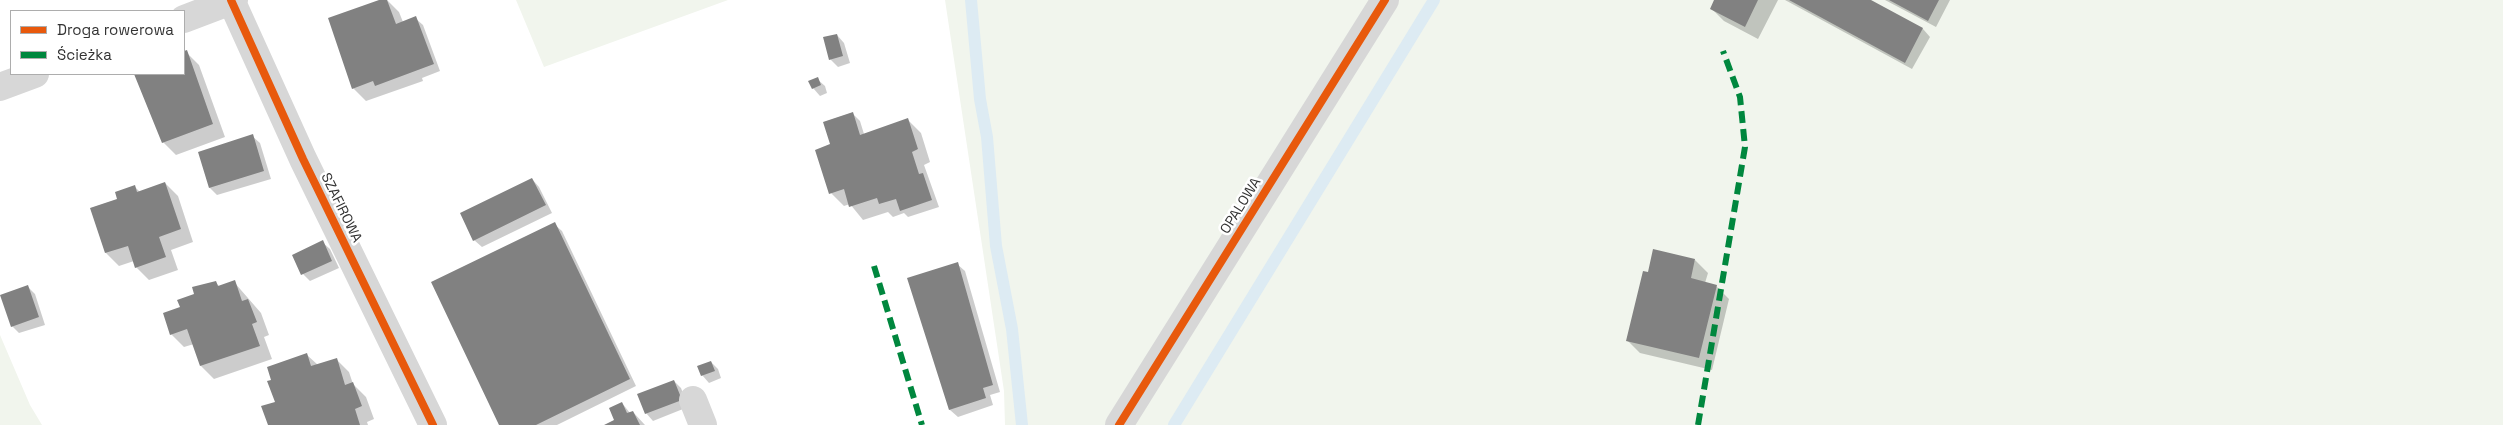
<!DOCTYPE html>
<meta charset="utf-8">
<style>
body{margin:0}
#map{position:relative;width:2503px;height:425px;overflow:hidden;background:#fff;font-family:"Space Grotesk",sans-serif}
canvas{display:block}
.legend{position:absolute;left:10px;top:10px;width:175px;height:65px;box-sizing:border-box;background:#fff;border:1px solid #adadad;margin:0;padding:6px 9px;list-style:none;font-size:15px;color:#333}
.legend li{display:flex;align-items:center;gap:10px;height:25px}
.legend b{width:25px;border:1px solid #adadad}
</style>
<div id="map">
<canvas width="2503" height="425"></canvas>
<ul class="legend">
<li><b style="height:6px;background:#e8590c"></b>Droga rowerowa</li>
<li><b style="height:6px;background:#00873e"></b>Ścieżka</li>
</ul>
</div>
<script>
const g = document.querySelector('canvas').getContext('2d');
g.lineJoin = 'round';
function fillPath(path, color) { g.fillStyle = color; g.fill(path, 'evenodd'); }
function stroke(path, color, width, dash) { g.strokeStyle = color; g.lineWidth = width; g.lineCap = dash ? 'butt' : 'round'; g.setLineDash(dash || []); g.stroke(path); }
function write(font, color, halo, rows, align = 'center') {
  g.font = font + ' "Space Grotesk",sans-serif'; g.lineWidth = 5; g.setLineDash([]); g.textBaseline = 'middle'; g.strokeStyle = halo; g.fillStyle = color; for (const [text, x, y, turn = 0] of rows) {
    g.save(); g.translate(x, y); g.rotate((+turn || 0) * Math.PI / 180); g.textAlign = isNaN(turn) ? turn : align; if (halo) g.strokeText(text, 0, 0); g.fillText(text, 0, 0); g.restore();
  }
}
fillPath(new Path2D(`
 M516,0H728L544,67Z
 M945,0H2503V425H1005L1004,391Z
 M0,335L30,405L42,425H0Z`), '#f1f5ed');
fillPath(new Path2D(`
 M383,0H387L399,12L403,22L415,18L423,25L440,71L422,78L423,81L366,101L353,88Z
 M1716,0H1778L1758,39L1724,21L1712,9Z
 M1785,0H1869L1923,29L1930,37L1912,69Z
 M1885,0H1950L1936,27Z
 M837,35L844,43L850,63L838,67L830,59Z
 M184,52H186L199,65L225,137L176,155L163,142L135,74H184Z
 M817,79L825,86L827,93L820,96L813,88Z
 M852,113L860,121L864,134L908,120L921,133L930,162L924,165L939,207L908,217L904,213L893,217L888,212L863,220L850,204L844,206L831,193L832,145Z
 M252,136L260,143L271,179L217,195L210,188L199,153Z
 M532,179L539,187L552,213L482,247L474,240Z
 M165,183L178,196L193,242L171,250L178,270L149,280L136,267L134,261L119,266L106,253L92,209L119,200L135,187L140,192Z
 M554,224L562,231L636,386L557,425H500Z
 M322,242L330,249L339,268L310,281L303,274Z
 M1695,260L1708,273L1705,283L1716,286L1729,299L1712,370L1640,353L1627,340Z
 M957,264L965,271L1000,392L990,395L993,405L958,417L950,410L909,279Z
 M215,282L220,287L234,282L261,313L269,335L264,337L272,359L214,379L201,366L194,344L184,347L171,334L181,308L196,295Z
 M28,287L35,294L45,325L19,333L12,326Z
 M307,355L318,365L336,359L349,372L353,384L366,397L374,419L367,422L368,425H269L276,403Z
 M711,362L718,369L721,378L709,383L702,375Z
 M674,381L681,388L688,407L653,421L646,413Z
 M622,403L630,413L633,412L645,425H607L616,420Z`), '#0003');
stroke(new Path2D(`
 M971,0L980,99L987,137L996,246L1012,329L1022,425
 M1174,425L1434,0`), '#ddebf3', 12);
fillPath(new Path2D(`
 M379,0H387L396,24L416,16L434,64L375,86L373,81L352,89L328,18Z
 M1714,0H1758L1745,27L1710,9Z
 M1789,0H1871L1923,28L1905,63Z
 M1889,0H1939L1928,21Z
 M837,34L843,56L829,60L823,37Z
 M187,50L213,124L162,143L134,74H184V51Z
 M818,77L821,85L812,89L808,81Z
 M853,112L860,135L908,118L918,149L912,152L919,174L923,173L932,200L900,211L896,199L879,204L877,198L849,207L844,189L829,194L815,150L830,144L823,122Z
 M253,134L264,171L209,188L198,152Z
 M532,178L546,205L473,241L460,213Z
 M165,182L181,229L159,237L166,257L135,268L128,246L105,253L90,208L117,199L115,192L135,185L137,192Z
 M555,222L630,379L536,425H499L431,282Z
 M323,240L332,261L301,275L292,255Z
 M1653,249L1695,259L1691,278L1717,285L1699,358L1626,341L1643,271L1648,272Z
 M958,262L993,385L983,388L986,398L949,410L907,278Z
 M235,280L242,301L248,299L257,322L252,324L260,346L200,366L187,329L170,335L163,313L180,307L177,300L194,294L192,287L216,281L218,286Z
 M28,285L39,317L11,327L0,295Z
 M307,353L311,366L337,358L345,385L353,382L362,406L355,409L360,425H268L261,406L275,402L267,381L271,380L267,367Z
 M711,361L715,371L701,376L697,366Z
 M674,380L682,400L645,414L637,394Z
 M622,402L627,413L633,411L640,425H604L614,420L609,408Z`), '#818181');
stroke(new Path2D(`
 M231,0L303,159L433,425
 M184,19L234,0
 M0,87L35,74
 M693,400L703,425
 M1119,425L1385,0`), '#d7d7d7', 28);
stroke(new Path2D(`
 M874,266L922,425
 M1698,425L1745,147L1740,97L1723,51`), '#00873e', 6, [12, 6]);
stroke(new Path2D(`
 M231,0L303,159L433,425
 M1119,425L1385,0`), '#e8590c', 8);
write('14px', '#333', '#fff', [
 ["OPALOWA",1241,206,-58],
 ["SZAFIROWA",341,208,64]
]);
</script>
